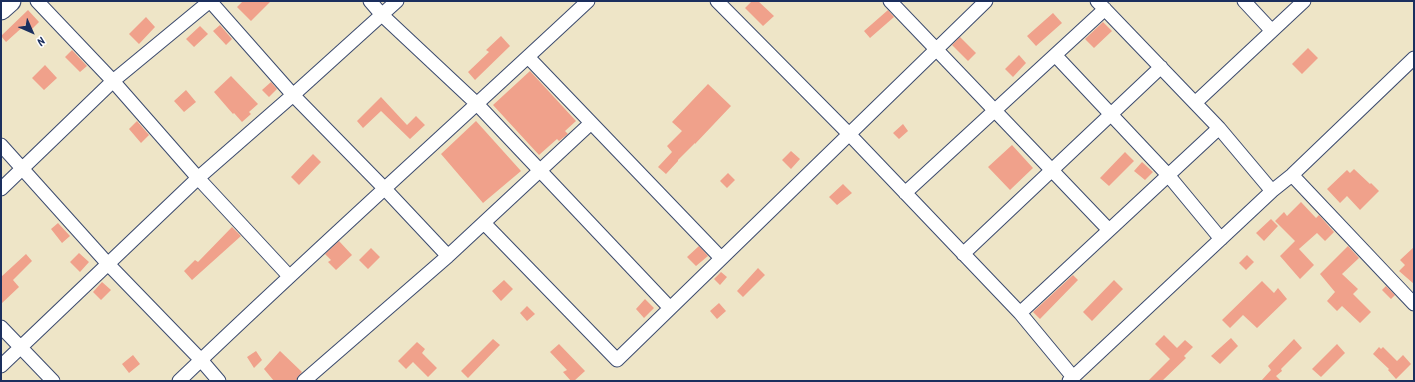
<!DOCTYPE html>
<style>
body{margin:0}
#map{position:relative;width:1415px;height:382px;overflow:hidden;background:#eee5c7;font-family:Kalam,sans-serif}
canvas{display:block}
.frame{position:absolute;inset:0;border:2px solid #1b2f5e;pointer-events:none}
.north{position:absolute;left:12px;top:12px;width:40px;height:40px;-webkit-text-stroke:3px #fff;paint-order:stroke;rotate:135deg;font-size:11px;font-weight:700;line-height:16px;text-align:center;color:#1b2f5e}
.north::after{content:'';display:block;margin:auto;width:14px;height:18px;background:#1b2f5e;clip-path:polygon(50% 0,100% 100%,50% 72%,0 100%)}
</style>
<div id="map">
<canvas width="1415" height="382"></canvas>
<div class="frame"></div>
<div class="north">N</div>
</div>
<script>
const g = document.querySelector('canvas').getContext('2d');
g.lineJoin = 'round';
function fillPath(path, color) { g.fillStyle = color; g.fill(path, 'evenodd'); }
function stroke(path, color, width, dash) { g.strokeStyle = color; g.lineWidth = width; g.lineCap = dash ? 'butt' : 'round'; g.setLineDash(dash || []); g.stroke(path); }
fillPath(new Path2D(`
 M243,1H271L251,21L237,7Z
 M752,1H758L774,16L763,26L745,8Z
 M28,10L39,22L31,30L26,24L6,42L1,36Z
 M888,10L894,17L870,38L864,31Z
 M1053,13L1062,23L1036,46L1027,36Z
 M146,17L155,27L139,44L129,34Z
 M1103,22L1112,31L1094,48L1085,39Z
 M220,25L232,39L226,45L213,31Z
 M200,26L208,34L194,47L186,39Z
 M501,36L510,46L475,80L468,72L489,52L486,50Z
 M960,37L976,53L968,61L952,45Z
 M1308,48L1318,58L1302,74L1292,64Z
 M72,50L87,66L80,72L65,57Z
 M1019,55L1026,63L1013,77L1005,69Z
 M45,65L57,78L44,90L32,78Z
 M530,71L576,121L565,131L568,134L559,141L557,139L539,155L493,105Z
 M231,76L258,104L249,112L251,114L242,122L234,113L233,114L214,92Z
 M271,82L277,89L269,97L262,90Z
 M708,84L731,106L695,144V143L678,160V161L666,174L658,167L672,152L667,146L682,131L672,122Z
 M186,90L196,102L184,112L174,101Z
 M381,97L407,125L416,116L425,125L410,139L381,111L363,128L357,121Z
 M137,121L149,135L141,143L129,129Z
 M476,121L521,171L483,203L441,154Z
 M903,124L908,131L899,139L893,133Z
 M1012,145L1033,168L1010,190L988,167Z
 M791,151L800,159L791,169L782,160Z
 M1125,152L1134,161L1109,186L1100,178Z
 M313,154L321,162L299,185L291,177Z
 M1142,162L1153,172L1145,180L1134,171Z
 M1354,169L1370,184L1371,183L1379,191L1360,210L1347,196L1340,203L1327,189L1347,170L1350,173Z
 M728,173L735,180L727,188L720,181Z
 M843,184L852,193L837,205L829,197Z
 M1301,202L1316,218L1319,215L1334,232L1325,241L1317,233L1299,249L1314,265L1300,279L1280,256L1295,241L1275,221L1284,212L1287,216Z
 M1271,219L1278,226L1264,241L1256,233Z
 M58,223L70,236L62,243L51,229Z
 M232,227L241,236L192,280L184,271L195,260L198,262Z
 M339,241L352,255L336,270L328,262L331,260L325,254Z
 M699,246L708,256L696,266L687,257Z
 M1348,246L1359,258L1342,274L1358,289L1353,294L1371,312L1360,323L1342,306L1337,311L1327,301L1335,292L1320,274Z
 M1414,247V284L1399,271L1405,265L1400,260Z
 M371,248L380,257L368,269L359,260Z
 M79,253L89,262L80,272L70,262Z
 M26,254L32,261L13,280L19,287L1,304V277Z
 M1247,255L1254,262L1246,270L1239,263Z
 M758,268L765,275L743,297L737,291Z
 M721,272L727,277L720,285L714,279Z
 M1073,275L1078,280L1040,319L1033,312Z
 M504,280L513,289L501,301L492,291Z
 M1114,280L1123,289L1092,321L1083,312Z
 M1262,281L1274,293L1278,288L1287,299L1257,328L1243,315L1230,328L1222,320Z
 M102,282L111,290L101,300L93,292Z
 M1386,286L1395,295L1391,299L1382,290Z
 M645,299L654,308L644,318L636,309Z
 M719,303L726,311L717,319L710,311Z
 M527,306L535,314L527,321L520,313Z
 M1164,335L1177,348L1185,340L1193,347L1184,356L1186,358L1162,381H1148L1170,359L1155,344Z
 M1231,338L1238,346L1220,364L1211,356Z
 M493,339L500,345L468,378L461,371Z
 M1294,339L1302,348L1281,369L1282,371L1276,376L1281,381H1261L1271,370L1268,366Z
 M417,342L425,349L422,353L437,368L428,377L413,362L406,369L398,361Z
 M559,344L585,371L574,381H571L563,372L567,370L550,352Z
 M1337,344L1345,353L1321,377L1312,369Z
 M1379,347L1381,349L1383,347L1397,361L1403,355L1411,364L1396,379L1388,370L1389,369L1373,354Z
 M256,351L262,360L254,368L247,357Z
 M280,351L302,372L297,378L296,381H274L264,369Z
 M133,355L140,364L129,373L122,364Z`), '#f0a18b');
const minor = new Path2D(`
 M37,1L113,81L198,178L289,276
 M210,1L293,95L385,189L448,256
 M370,1L382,15L477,104L670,308
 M717,1L849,134L1020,313L1073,377
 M890,1L1109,230
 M1097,1L1219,128L1272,191
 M1244,1L1272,31
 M1055,55L1168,175L1221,239
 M528,57L721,258
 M1195,103L1304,1
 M1,145L108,264L201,360L219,381
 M1292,175L1414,304
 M1,189L113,81L210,1
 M905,193L1105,9
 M484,223L617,360L986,1
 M963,254L1161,67
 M1020,313L1219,128
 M1,327L53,381
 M1,366L198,178L293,95L397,1
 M179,381C313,252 452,128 588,1
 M304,381L448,256L591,123
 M1069,381L1272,191L1292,175L1414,58`);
const primary = new Path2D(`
 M1,9L10,1`);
stroke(minor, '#3b4a6e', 15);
stroke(primary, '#3b4a6e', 23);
stroke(minor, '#fff', 13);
stroke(primary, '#fff', 21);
</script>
